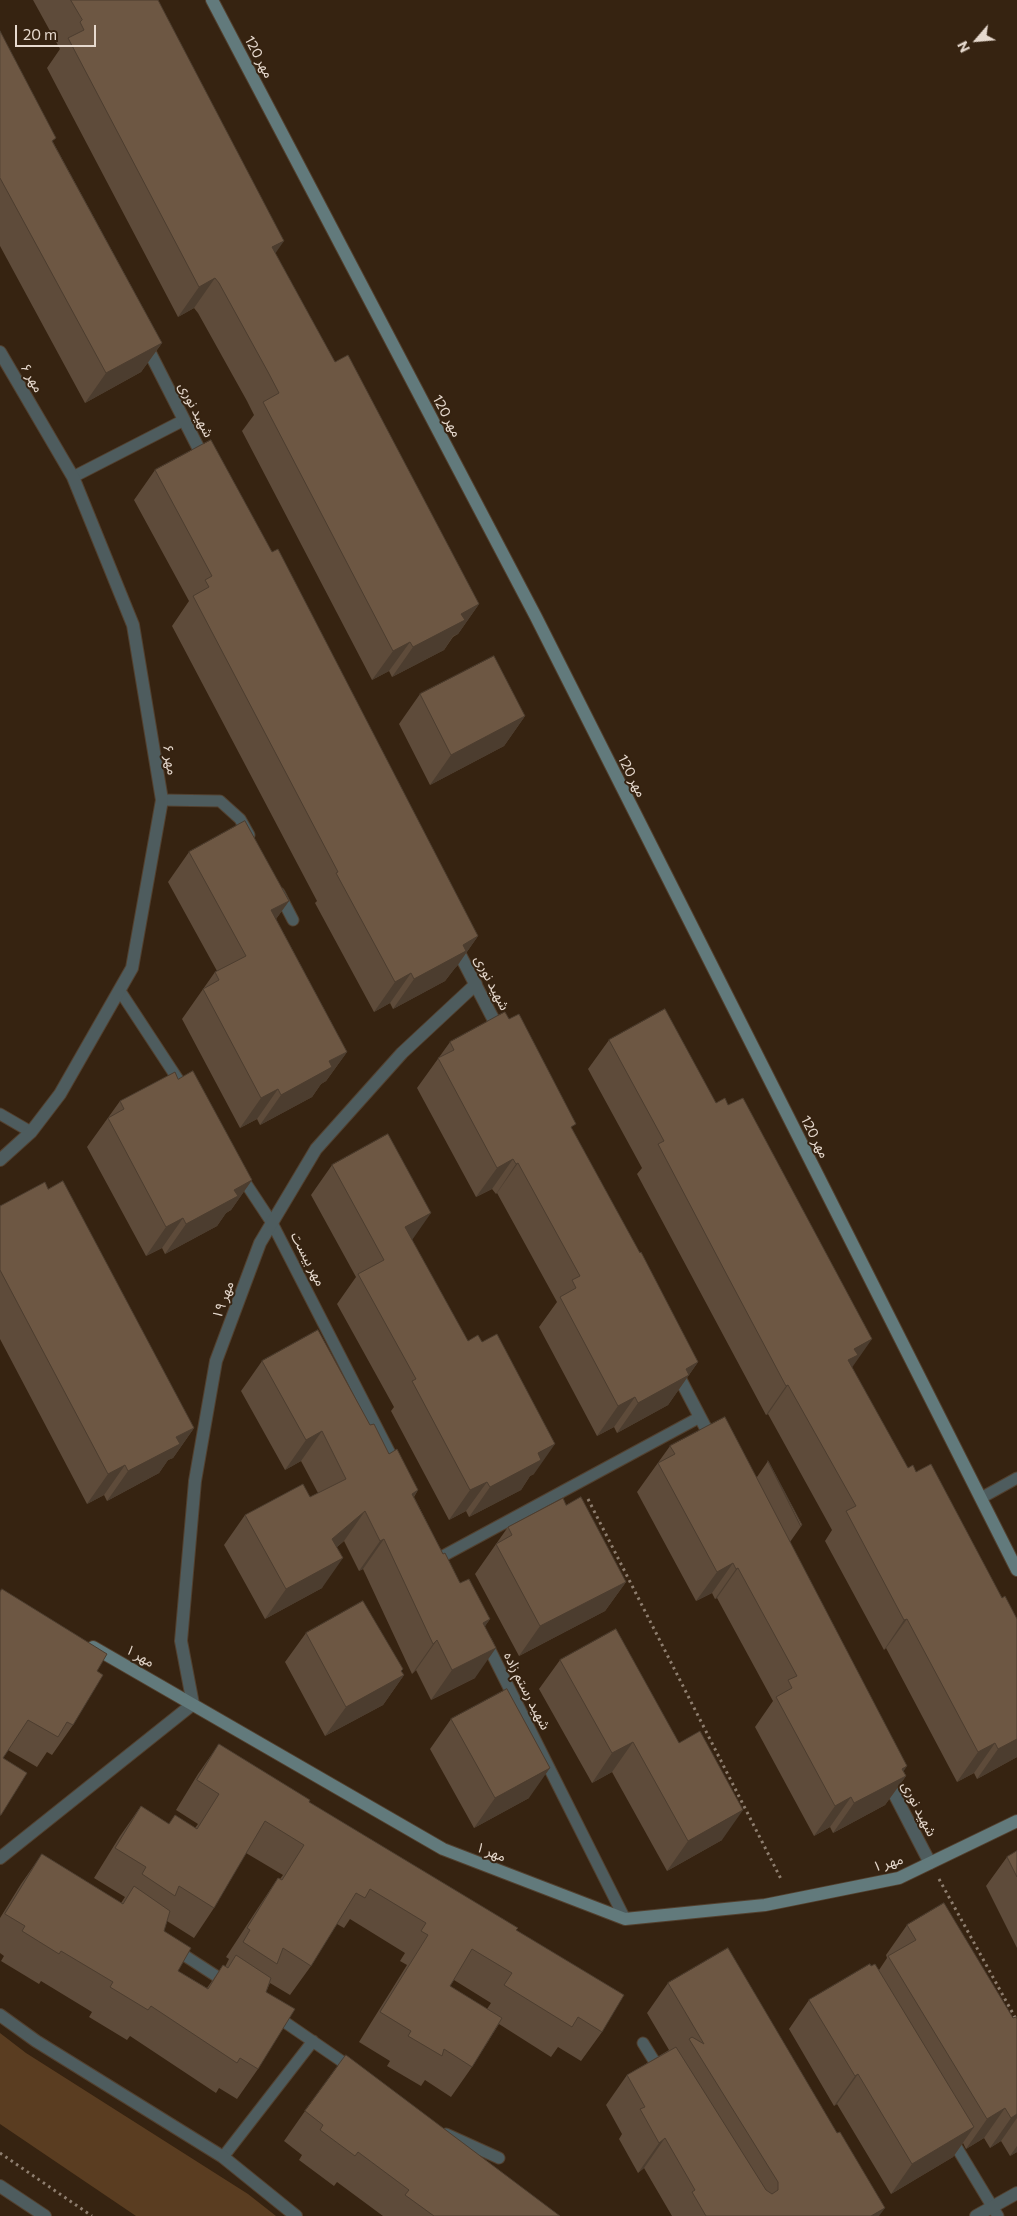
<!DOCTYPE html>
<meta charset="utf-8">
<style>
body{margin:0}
#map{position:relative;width:1017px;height:2216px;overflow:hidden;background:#362311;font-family:Commissioner,sans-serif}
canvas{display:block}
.north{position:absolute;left:952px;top:15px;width:50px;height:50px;-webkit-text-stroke:4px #362311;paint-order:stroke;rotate:243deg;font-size:14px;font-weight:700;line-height:20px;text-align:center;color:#e6d9ce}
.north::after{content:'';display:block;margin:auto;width:18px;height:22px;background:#e6d9ce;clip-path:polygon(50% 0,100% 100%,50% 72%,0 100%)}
.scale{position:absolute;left:15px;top:25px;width:81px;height:22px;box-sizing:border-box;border:2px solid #e6d9ce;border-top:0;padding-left:6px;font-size:15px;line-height:18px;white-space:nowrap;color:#e6d9ce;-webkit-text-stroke:4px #362311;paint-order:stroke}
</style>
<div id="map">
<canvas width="1017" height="2216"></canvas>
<div class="north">N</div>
<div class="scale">20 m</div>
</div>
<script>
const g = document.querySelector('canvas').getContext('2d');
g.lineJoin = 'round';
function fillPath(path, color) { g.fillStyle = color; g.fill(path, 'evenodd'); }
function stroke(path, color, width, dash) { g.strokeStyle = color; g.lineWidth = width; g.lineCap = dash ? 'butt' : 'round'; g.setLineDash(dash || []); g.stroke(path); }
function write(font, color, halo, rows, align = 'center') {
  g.font = font + ' Commissioner,"Noto Sans Arabic",sans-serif'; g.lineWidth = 4; g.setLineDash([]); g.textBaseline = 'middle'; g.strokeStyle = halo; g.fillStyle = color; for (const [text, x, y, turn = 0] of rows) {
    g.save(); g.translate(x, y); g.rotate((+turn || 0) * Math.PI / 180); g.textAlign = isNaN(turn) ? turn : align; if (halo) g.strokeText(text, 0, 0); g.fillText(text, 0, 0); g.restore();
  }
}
fillPath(new Path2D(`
 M0,2033L26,2053L248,2194L276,2216H136L0,2124Z`), '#5a3d21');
const lane = new Path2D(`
 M73,477L184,420
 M162,800L220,801L240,819L249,835
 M279,893L293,920
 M120,991L181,1084
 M0,1114L31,1132
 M239,1173L272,1223L396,1465
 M981,1498L1017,1478
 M443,1556L700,1417
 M486,1642L625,1919
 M173,1948L227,1983
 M273,2014L353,2069
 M643,2043L661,2072
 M446,2134L499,2158
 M951,2138L998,2216
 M223,2157L313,2041`);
const street = new Path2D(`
 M145,343L205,461
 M0,352L73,477L133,625L162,800L132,968L60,1094L31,1132L0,1160
 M455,945L501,1034
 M676,1371L713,1442
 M886,1778L930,1863
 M0,1858L193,1704L181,1641L195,1481L216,1361L260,1243L316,1149L402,1053L476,984
 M0,2015L36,2041L223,2157L296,2216
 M0,2186L45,2216
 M976,2216L1017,2193`);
const secondary = new Path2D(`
 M212,0L536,617L1017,1570
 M93,1647L443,1849L625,1919L765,1905L899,1878L1017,1821`);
stroke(lane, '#52402f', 13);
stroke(street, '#52402f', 14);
stroke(secondary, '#52402f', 14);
stroke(new Path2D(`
 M588,1499L782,1881
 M939,1879L1017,2021
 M0,2153L92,2216`), '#8e7e6f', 3, [2.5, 4]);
stroke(lane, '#4e5c5e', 11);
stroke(street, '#4e5c5e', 12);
stroke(secondary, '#627a7c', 12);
fillPath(new Path2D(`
 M33,0H158L275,253L335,362L479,604L458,634L453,637L444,650L392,677L389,671L372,680L242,431L254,415L247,401L198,313L194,308L178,317L47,68L60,49Z
 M0,31L53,142L162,343L141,372L85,403L0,246Z
 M155,470L478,936L457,966L455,968L445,981L393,1009L390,1003L374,1012L315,903L317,901L172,626L189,601L134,500Z
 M420,694L525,716L504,746L430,785L399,724Z
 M189,852L289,901L276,919L347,1052L326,1081L321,1084L312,1097L260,1125L257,1119L240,1128L182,1019L215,972L217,971L168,882Z
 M509,1019L572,1129L698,1362L668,1405L617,1433L614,1427L597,1436L539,1327L557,1302L497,1193L496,1194L492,1189L476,1197L417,1088L450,1042Z
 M609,1040L852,1368L1017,1757L977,1779L974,1773L957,1782L886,1648L884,1650L825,1541L832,1530L768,1414L766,1415L637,1174L642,1168L588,1069Z
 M178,1079L252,1180L231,1210L226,1213L217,1226L165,1254L162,1248L146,1256L87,1147L120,1101Z
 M332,1165L412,1240L534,1474L530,1476L521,1490L469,1517L466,1511L449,1520L391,1411L394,1407L337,1304L356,1277L311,1195Z
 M48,1189L194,1428L173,1458L168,1460L159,1473L107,1501L104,1495L87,1504L0,1339V1206Z
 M262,1361L370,1425L389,1454L418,1490L414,1497L443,1554L460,1583L490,1619L485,1626L475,1678L431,1700L416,1670L412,1674L363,1569L359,1571L344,1541L337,1547L322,1588L265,1619L224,1545L245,1515L310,1497L318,1493L301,1461L285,1470L241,1391Z
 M670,1446L757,1477L768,1461L802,1525L790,1542L906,1776L885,1805L833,1833L830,1827L814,1836L755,1727L773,1701L717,1598L715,1599L712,1593L696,1601L637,1492Z
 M508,1527L626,1582L605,1611L519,1656L475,1574Z
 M0,1592L97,1671L73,1725L52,1755L47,1752L37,1767L8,1750L3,1758L27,1773L0,1816Z
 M306,1633L403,1669L401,1671L404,1675L383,1705L325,1736L285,1662Z
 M560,1660L722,1840L667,1871L612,1772L592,1783L539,1689Z
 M451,1719L529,1798L474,1828L430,1749Z
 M219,1744L309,1802L516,1930L602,2032L581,2061L558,2047L551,2057L499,2024L472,2067L451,2097L425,2080L421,2086L387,2066L390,2061L359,2042L407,1965L400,1961L405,1953L350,1919L344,1928L337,1924L311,1966L290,1995L270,1983L266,1992L258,2069L237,2099L219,2088L216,2093L130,2036L127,2040L89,2017L92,2012L41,1981L39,1984L1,1961L4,1956L0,1953V1918L21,1884L42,1854L121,1903L125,1897L94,1878L120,1836L141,1806L169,1824L175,1815L195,1828L198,1824L176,1810L198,1774ZM246,1853L283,1875L280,1879L278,1878L258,1908L226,1957L229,1959L225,1967L223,1965L207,1988L178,1971L164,1931L167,1921L194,1938L214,1908ZM454,1980L491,2003L487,2009L450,1986Z
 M1017,1851V1948L986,1886L1007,1857Z
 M907,1925L1013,2018L1017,2019V2152L1010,2156L1001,2141L990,2148L984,2138L966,2149L963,2143L953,2157L891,2194L837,2104L834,2106L789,2029L809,2000L871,1966L879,1970L887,1958L886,1955Z
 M668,1983L879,2216H672L644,2168L638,2173L619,2139L622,2134L606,2105L627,2075L669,2050L647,2013Z
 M305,2111L560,2216H383L337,2182L334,2186L299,2160L302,2155L284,2141Z`), '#5e4b3a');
fillPath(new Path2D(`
 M284,241L263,271L272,247Z
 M215,278L194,308L178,317L199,287Z
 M162,343L141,372L85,403L106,373Z
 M479,604L458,634L453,636L444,650L392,677L413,647L461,614Z
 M410,642L389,671L372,680L393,651Z
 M525,716L504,746L430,785L451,755Z
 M289,901L268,930L271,910Z
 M478,936L457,966L455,968L445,981L393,1009L414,979L463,945Z
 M411,973L390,1003L374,1012L395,982Z
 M347,1052L326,1081L321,1084L312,1097L260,1125L281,1095L329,1061Z
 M278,1089L257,1119L240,1128L261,1098Z
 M513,1159L492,1189L476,1197L497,1168Z
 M518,1163L497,1193L496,1194L516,1164Z
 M252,1180L231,1210L226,1213L217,1226L165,1254L186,1224L234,1190Z
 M431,1213L410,1243L405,1227Z
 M183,1218L162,1248L146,1256L166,1227Z
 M872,1339L851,1369L827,1390L854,1349Z
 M698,1362L668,1405L617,1433L638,1403L686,1369Z
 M788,1385L768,1414L766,1415L786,1386Z
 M635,1397L614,1427L597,1436L618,1406Z
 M194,1428L173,1458L168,1460L159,1473L107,1501L128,1471L176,1437Z
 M322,1431L301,1461L285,1470L306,1440Z
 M555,1444L534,1474L530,1476L521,1490L469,1517L490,1487L538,1453Z
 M125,1465L104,1495L87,1504L108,1474Z
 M487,1482L466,1511L449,1520L470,1490Z
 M418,1490L398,1520L412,1494Z
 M365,1511L344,1541L312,1568L332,1539Z
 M384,1539L363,1569L359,1571L380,1541Z
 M343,1558L322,1588L265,1619L286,1589Z
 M733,1563L712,1593L696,1601L717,1572Z
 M738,1568L717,1598L715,1599L736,1569Z
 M626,1582L605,1611L519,1656L540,1626Z
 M490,1619L469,1649L483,1623Z
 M907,1619L886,1648L884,1650L904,1620Z
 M437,1640L416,1670L412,1674L433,1644Z
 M496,1648L475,1678L431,1700L452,1670Z
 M403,1669L395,1680L404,1675L383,1705L325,1736L346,1707Z
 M1017,1739V1757L977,1779L998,1749Z
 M633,1742L612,1772L592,1783L612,1753Z
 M995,1743L974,1773L957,1782L978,1752Z
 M907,1766L898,1780L906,1776L885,1805L833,1833L854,1803L902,1769Z
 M550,1768L529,1798L474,1828L495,1798Z
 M851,1797L830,1827L814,1836L835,1806Z
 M743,1810L722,1840L667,1871L688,1841Z
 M858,2074L837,2104L834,2106L855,2076Z
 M1005,2108L984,2138L966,2149L987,2119Z
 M1017,2114V2118L1001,2141L990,2148L1011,2118Z
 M974,2127L953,2157L891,2194L912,2164Z
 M665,2138L644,2168L638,2173L659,2143Z
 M1017,2146V2152L1010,2156Z
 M885,2208L879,2216H871Z`), '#4c3d2f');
const building = new Path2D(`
 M71,0H158L284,241L272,247L335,362L348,355L479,604L461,614L465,620L413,647L410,642L393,651L263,402L279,393L268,372L219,283L215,278L199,287L68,38L84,30L80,22L82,20Z
 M0,31L56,138L52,141L162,343L106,373L0,178Z
 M211,440L272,552L278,549L478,936L463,945L466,951L414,979L411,973L395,982L336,873L338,872L193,596L209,587L205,580L212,576L155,470Z
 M494,656L525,716L451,755L420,694Z
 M245,821L289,901L271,910L347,1052L329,1061L332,1067L281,1095L278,1089L261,1098L203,989L219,980L215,972L246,956L189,852Z
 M665,1009L716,1103L725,1098L728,1105L743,1098L872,1339L854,1349L858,1355L848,1360L908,1468L913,1465L916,1472L931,1464L1002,1598L1005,1596L1017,1619V1739L998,1749L995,1743L978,1752L907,1619L904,1620L846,1511L856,1506L788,1385L786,1386L728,1277L658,1144L664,1141L609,1040Z
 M505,1012L509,1019L519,1014L576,1124L571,1127L640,1253L641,1252L698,1362L686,1369L689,1375L638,1403L635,1397L618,1406L560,1297L576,1288L572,1280L580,1276L518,1163L516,1164L513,1159L497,1168L438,1058L454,1050L450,1042Z
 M193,1071L252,1180L234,1190L238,1196L186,1224L183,1218L166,1227L108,1118L124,1109L120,1101L175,1072L178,1079Z
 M388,1134L431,1213L405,1227L468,1341L478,1335L482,1342L497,1334L555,1444L538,1453L541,1460L490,1487L487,1482L470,1490L412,1381L416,1379L358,1274L384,1260L332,1165Z
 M63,1181L194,1428L176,1437L180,1444L128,1471L125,1465L108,1474L0,1270V1206L45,1182L48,1189Z
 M318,1330L370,1425L374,1424L389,1454L397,1449L418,1490L412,1494L443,1554L445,1553L460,1583L469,1579L490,1619L483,1623L496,1648L452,1670L437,1640L433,1644L384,1539L380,1541L365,1511L332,1539L343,1558L286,1589L245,1515L303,1484L310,1497L346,1479L322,1431L306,1440L262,1361Z
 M725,1417L907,1766L902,1769L906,1776L854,1803L851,1797L835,1806L776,1697L792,1688L788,1680L797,1676L738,1568L736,1569L733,1563L717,1572L658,1463L675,1454L670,1446Z
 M768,1461L802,1525L801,1526Z
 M581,1497L626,1582L540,1626L496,1544L512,1535L508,1527L563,1498L566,1505Z
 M2,1589L107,1654L97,1671L103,1675L73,1725L67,1722L58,1737L28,1720L3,1758L27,1773L1,1815H0V1592Z
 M363,1601L403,1669L401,1671L404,1675L346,1707L306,1633Z
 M616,1629L679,1743L700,1731L743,1810L688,1841L633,1742L612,1753L560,1660Z
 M507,1689L550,1768L495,1798L451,1719Z
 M219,1744L310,1800L309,1802L518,1928L516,1930L624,1995L602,2032L578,2017L572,2027L504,1985L512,1973L472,1949L450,1986L502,2018L472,2067L444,2049L442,2056L408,2036L411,2031L380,2012L428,1935L421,1931L426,1923L370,1889L365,1898L356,1893L311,1966L283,1948L277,1964L243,1942L250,1930L247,1928L278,1878L282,1880L304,1845L265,1821L214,1908L179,1886L175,1896L142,1874L146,1867L115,1848L141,1806L169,1824L175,1815L197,1829L219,1794L197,1780Z
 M1017,1851V1877L1007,1857Z
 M42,1854L123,1904L134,1886L170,1911L164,1931L191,1948L178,1971L208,1989L223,1965L228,1968L236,1955L271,1978L266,1992L295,2009L258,2069L240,2058L237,2063L151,2006L148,2010L110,1987L113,1982L61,1951L59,1954L22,1931L25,1926L5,1914Z
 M944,1903L1013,2018L1016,2017L1017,2019V2114L1011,2118L1005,2108L987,2119L888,1956L916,1940L907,1925Z
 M728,1948L837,2133L840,2132L885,2208L871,2216H706L692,2192L695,2190L665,2138L659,2143L640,2109L645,2107L627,2075L676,2047L766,2190L772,2194L778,2190V2182L689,2039L692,2037L704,2044L668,1983Z
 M870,1964L871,1966L875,1964L974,2127L912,2164L858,2074L855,2076L809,2000Z
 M346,2055L560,2216H434L405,2195L409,2190L358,2152L355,2156L320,2130L323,2125L305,2111Z`);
fillPath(building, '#6d5743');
stroke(building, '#4c3d2f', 1);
write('14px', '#e6d9ce', '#362311', [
 ["مهر 120",259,57,62],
 ["مهر ۶",32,378,60],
 ["شهید نوری",196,410,63],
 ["مهر 120",447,416,62],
 ["مهر ۶",170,760,81],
 ["مهر 120",632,776,63],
 ["شهید نوری",492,983,63],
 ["مهر 120",815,1137,63],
 ["مهر بیست",308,1259,63],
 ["مهر ۱۹",223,1300,-70],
 ["مهر ۱",140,1656,30],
 ["شهید رستم زاده",527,1691,63],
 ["شهید نوری",919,1809,63],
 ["مهر ۱",491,1852,21],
 ["مهر ۱",888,1863,-16]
]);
</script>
